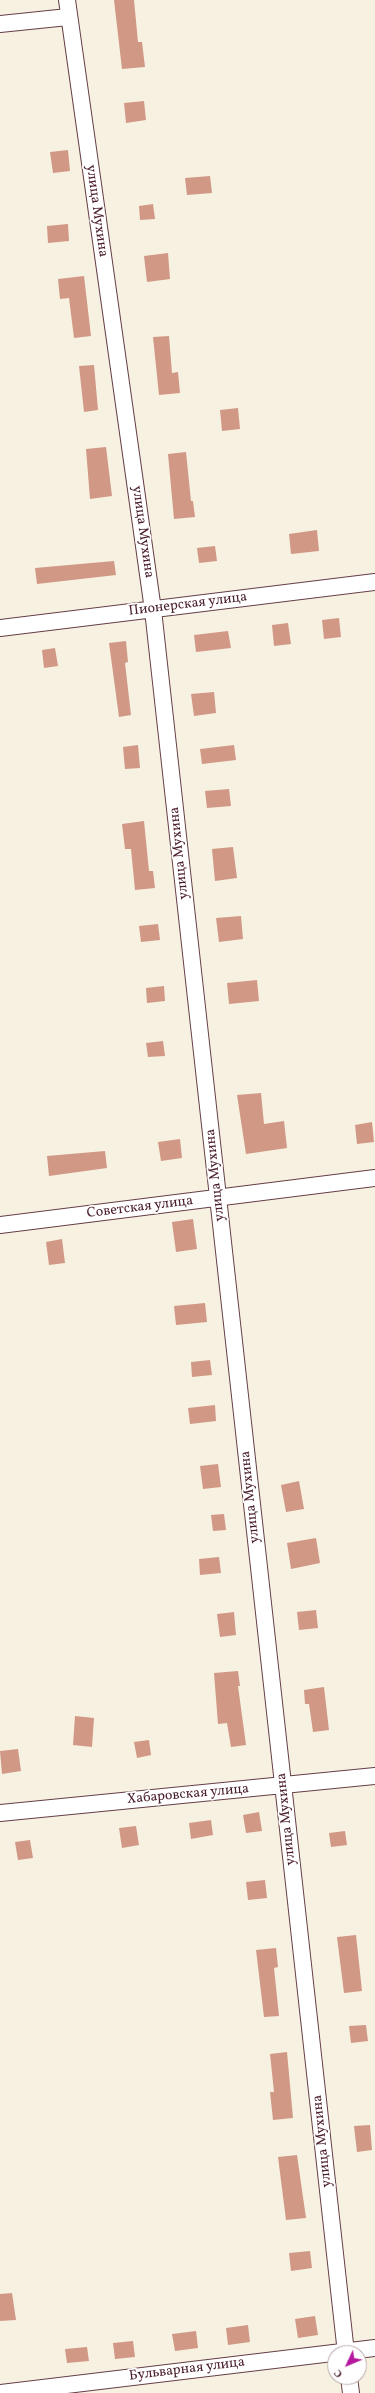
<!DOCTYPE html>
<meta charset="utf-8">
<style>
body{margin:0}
#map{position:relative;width:375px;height:2393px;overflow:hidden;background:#f7f1e2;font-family:Vollkorn,serif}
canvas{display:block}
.north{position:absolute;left:327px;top:2345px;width:40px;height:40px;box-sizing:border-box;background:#fff;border:1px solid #b7a5aa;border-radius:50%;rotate:226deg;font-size:11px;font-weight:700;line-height:16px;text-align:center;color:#4a1f2b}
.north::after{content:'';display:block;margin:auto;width:14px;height:18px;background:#b5179e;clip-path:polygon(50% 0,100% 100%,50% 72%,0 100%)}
</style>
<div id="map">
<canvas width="375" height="2393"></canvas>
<div class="north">С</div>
</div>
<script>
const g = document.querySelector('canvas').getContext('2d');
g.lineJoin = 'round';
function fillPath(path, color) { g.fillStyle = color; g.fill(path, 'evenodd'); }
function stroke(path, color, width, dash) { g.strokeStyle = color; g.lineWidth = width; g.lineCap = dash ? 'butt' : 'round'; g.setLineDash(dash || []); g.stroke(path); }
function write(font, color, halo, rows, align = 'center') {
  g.font = font + ' Vollkorn,serif'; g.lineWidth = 3.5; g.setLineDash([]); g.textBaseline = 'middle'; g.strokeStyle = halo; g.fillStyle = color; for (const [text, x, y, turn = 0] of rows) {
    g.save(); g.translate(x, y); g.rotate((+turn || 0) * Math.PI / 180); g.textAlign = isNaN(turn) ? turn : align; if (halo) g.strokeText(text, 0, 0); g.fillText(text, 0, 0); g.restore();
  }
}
fillPath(new Path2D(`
 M114,0H134L138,42H142L145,67L122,69Z
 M144,101L146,120L126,123L124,103Z
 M68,150L70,171L53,173L50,152Z
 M210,176L212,193L187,195L185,178Z
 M153,204L155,219L140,220L139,206Z
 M68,224L69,241L48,243L47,226Z
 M168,253L170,279L147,282L144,256Z
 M84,276L91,336L74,338L69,298L60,299L58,279Z
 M169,336L172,373L178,372L180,393L159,395L153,337Z
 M94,365L98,410L84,412L79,366Z
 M238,408L240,429L222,431L220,410Z
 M106,447L112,496L90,499L86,449Z
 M186,452L191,501H193L195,517L174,519L168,454Z
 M317,530L319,551L291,554L289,534Z
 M215,546L217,561L199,563L197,548Z
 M114,561L116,575L37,584L35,568Z
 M339,618L341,637L324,639L322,620Z
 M288,623L291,644L274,646L272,625Z
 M228,631L231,648L196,652L194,635Z
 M126,641L128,662L125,663L131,715L119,717L109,643Z
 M55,648L58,666L44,668L42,650Z
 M214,692L216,713L194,716L191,694Z
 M138,745L140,768L125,769L123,747Z
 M234,745L236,760L202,764L200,749Z
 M229,789L231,806L207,808L205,791Z
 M144,821L149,871H153L155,888L135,890L131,849H125L122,824Z
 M233,847L237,878L215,881L212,849Z
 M241,916L243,939L219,942L216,918Z
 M158,924L160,940L141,942L139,926Z
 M257,980L259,1001L229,1004L227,983Z
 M164,986L165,1001L147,1003L146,988Z
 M163,1041L165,1056L148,1057L146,1043Z
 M261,1093L264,1124L284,1121L287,1148L246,1154L237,1095Z
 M372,1122L374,1142L357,1144L355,1125Z
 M180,1139L182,1158L161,1161L158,1142Z
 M105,1151L107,1168L49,1176L47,1156Z
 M193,1219L197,1249L176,1252L172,1222Z
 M62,1239L65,1263L49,1265L46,1242Z
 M205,1303L207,1322L176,1325L174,1306Z
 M210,1360L212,1375L192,1377L191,1362Z
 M215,1405L216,1421L190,1424L188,1408Z
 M218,1464L221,1487L203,1489L200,1466Z
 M299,1481L304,1509L286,1512L281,1485Z
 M224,1514L226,1530L213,1531L211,1515Z
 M316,1538L320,1563L291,1569L287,1543Z
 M219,1557L221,1573L200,1575L199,1559Z
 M316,1610L318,1628L299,1630L297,1612Z
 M234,1612L236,1635L220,1637L217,1614Z
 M238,1671L240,1686H238L246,1745L231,1747L227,1723L218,1724L214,1673Z
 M324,1687L329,1730L313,1732L309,1704H305L304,1690Z
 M75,1716L94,1718L92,1747L73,1745Z
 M149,1740L151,1755L137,1758L134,1742Z
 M18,1749L21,1771L2,1774L0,1751Z
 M259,1812L262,1831L246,1833L243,1815Z
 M211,1820L213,1835L191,1839L189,1823Z
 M136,1826L139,1845L122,1848L119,1828Z
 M345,1831L347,1845L331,1847L329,1833Z
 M30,1840L33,1858L18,1860L15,1842Z
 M265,1880L267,1898L248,1900L246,1882Z
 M356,1935L362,1991L344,1993L337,1937Z
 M276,1948L278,1967L274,1968L279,2016L264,2017L256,1950Z
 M366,2025L368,2041L351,2043L349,2026Z
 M287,2052L293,2118L273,2120L270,2092H274L270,2054Z
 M370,2125L372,2150L357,2152L354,2126Z
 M297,2155L306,2218L286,2220L278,2157Z
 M310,2251L312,2268L291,2271L289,2253Z
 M12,2293L16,2320L0,2321V2294Z
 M315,2316L318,2335L298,2338L295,2319Z
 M248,2325L250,2342L228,2345L226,2328Z
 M196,2331L198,2348L175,2351L172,2334Z
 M133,2341L135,2357L115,2359L113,2343Z
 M87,2347L89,2361L67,2363L65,2349Z`), '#d19885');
const minor = new Path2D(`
 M67,0L153,610L346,2353
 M0,24L68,17
 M0,628L375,582
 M0,1225L375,1178
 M0,1813L375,1776
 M349,2377L351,2393
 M0,2393L375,2348`);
stroke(minor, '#643e46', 18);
stroke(minor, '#fff', 16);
write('14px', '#4a1f2b', '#fff', [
 ["улица Мухина",96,211,82],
 ["улица Мухина",142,532,82],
 ["Пионерская улица",188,605,-7],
 ["улица Мухина",180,853,-96],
 ["улица Мухина",216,1175,-96],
 ["Советская улица",140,1208,-7],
 ["улица Мухина",251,1497,-96],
 ["Хабаровская улица",188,1795,-5],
 ["улица Мухина",287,1819,-96],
 ["улица Мухина",323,2141,-96],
 ["Бульварная улица",187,2370,-7]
]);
</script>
